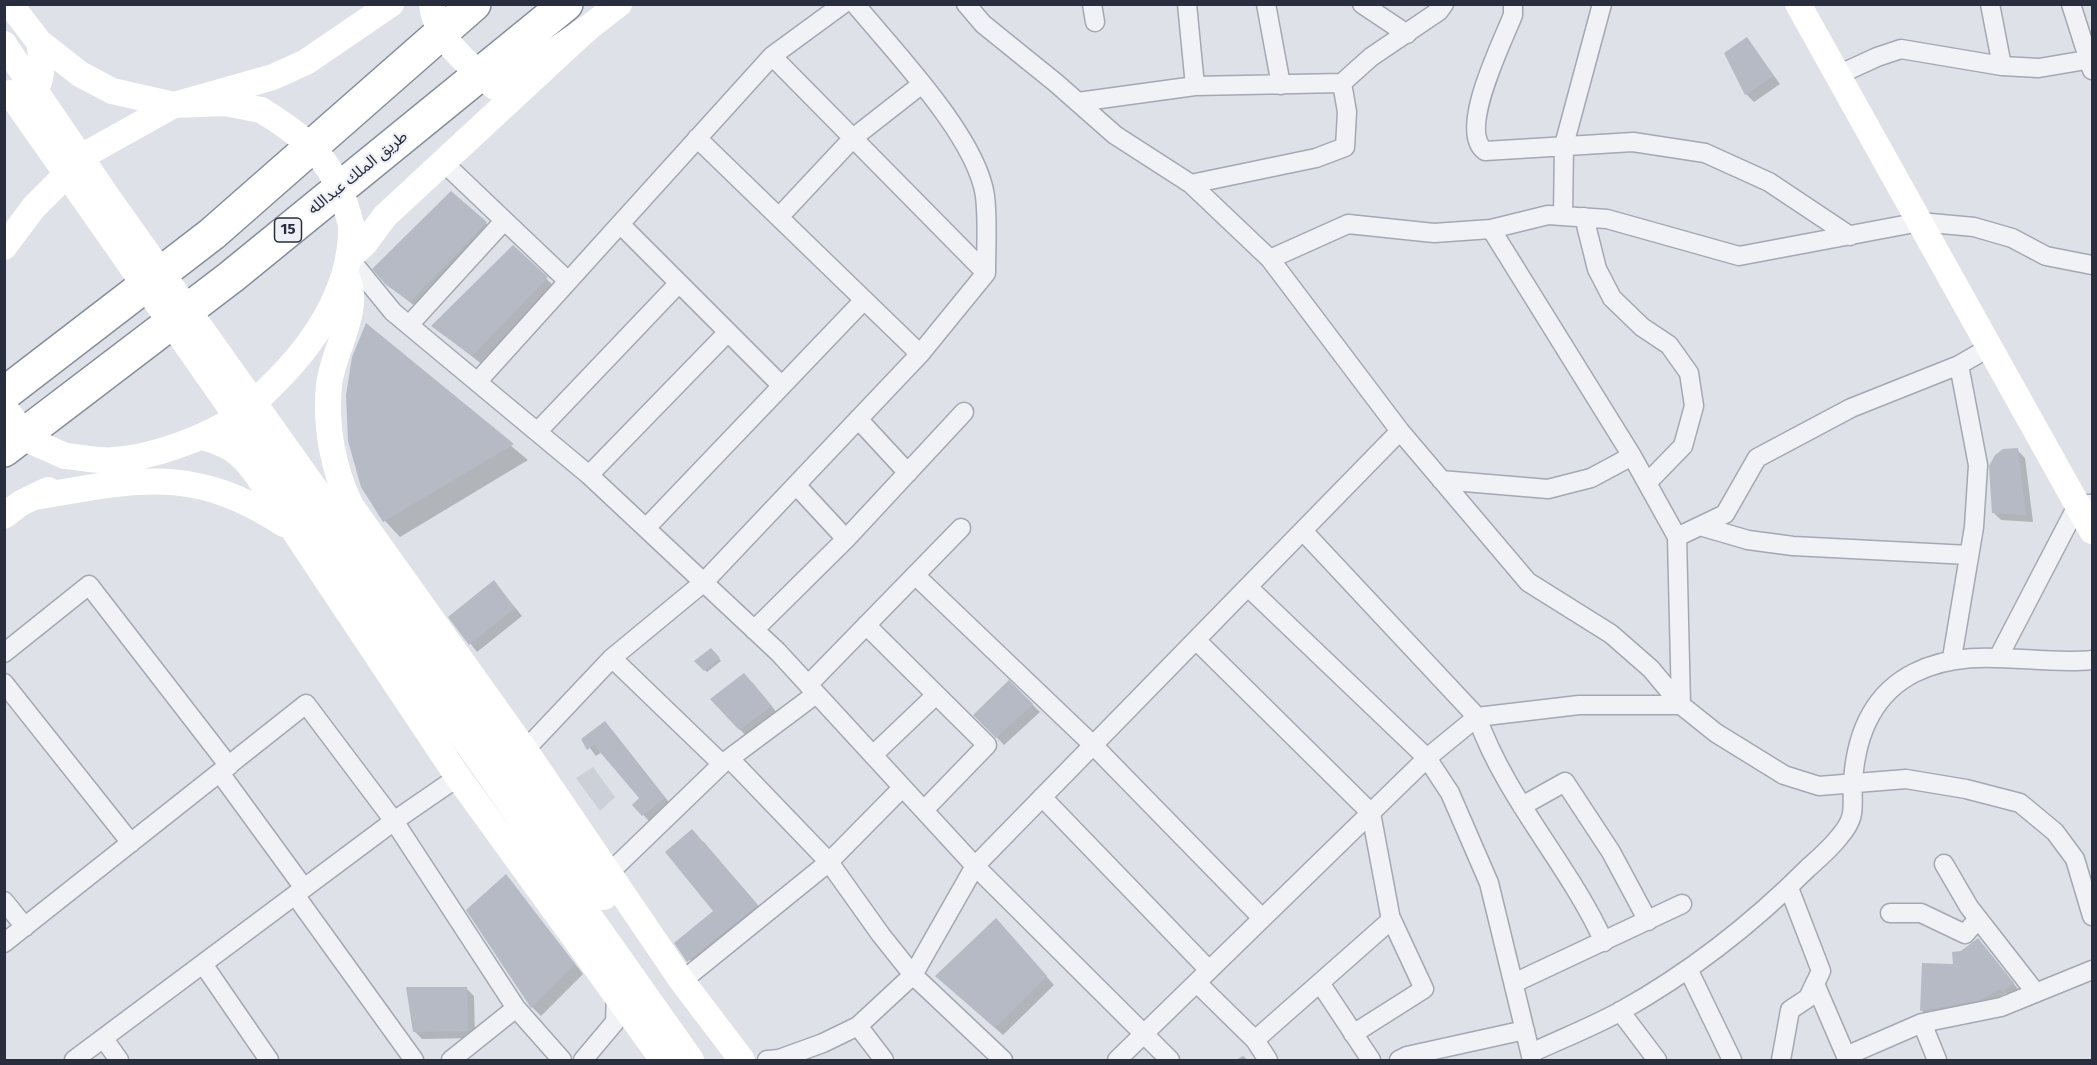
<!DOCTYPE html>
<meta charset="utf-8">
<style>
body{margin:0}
#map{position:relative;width:2097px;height:1065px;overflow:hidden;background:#dee1e8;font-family:"Fira Sans",sans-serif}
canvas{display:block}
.frame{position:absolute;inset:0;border:6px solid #282e3e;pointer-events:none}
</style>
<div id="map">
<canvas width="2097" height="1065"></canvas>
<div class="frame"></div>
</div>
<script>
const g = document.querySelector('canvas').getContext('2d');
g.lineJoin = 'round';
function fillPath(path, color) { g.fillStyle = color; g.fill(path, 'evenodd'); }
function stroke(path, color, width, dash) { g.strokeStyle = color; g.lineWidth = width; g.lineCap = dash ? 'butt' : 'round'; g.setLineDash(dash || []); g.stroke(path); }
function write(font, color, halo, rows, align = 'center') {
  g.font = font + ' "Fira Sans","Noto Sans Arabic",sans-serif'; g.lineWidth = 4.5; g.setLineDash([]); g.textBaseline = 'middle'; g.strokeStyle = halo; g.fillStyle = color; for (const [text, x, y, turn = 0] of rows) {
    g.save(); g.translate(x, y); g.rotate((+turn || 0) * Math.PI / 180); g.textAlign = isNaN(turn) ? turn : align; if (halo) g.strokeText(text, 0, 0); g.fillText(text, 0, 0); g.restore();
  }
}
fillPath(new Path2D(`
 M593,767L615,797L600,811L576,778Z`), '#ccd0d9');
fillPath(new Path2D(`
 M1747,39L1780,84L1754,102L1746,94Z
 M486,223L496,233L421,311L386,283Z
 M513,247L557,289L483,365L433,326Z
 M366,325L528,460L400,537L385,521L363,487L353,358Z
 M2017,450L2025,458L2033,522L2001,520L1993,512Z
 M494,582L522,616L477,652L450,617Z
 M711,650L721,661L707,672L697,662Z
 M752,682L778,714L747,737L712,699Z
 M1009,682L1040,712L1004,745L975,715Z
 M612,730L672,806L651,823L634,805L641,798L602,752L596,756L583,739Z
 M703,841L767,916L699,971L676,943L715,911Z
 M506,876L583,974L541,1016L532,1007Z
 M1003,927L1054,985L1003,1035L945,983Z
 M1983,945L2018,989L2008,996L2006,993L1986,1004L1926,1015L1922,1011L1962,952Z
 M466,988L474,996L475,1038L422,1039L414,1031Z
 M1243,1056L1248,1060H1236Z`), '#0003');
fillPath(new Path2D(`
 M1747,37L1774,76L1745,95L1724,53Z
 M451,191L487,222L410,302L385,284L372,269Z
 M513,245L548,277L472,356L431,326Z
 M366,323L514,444L383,522L361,487L348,441L346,395L352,357Z
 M2018,448L2026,515L1992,513L1989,466L1995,455L2003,449Z
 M494,580L515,608L469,645L448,617Z
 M711,648L720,658L704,671L694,661Z
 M744,673L772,706L739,730L710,699Z
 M1009,680L1033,704L996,738L973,715Z
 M605,721L665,798L642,816L632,805L639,798L594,745L587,750L581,739Z
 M692,829L758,905L687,962L674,943L713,911L665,852Z
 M506,874L575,964L531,1008L466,910Z
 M996,918L1047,976L995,1028L935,976Z
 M1978,938L2014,983L2002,992L2000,989L1981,1000L1920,1011L1922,963L1953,964L1952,952L1961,951Z
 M406,987H467L468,1031L413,1032Z`), '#b6bac4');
const street = new Path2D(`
 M855,4C893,50 977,137 985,196C988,221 986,248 986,273
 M966,4L983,24L1056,83L1115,135L1191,184L1270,259L1400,431L1528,582L1611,634L1651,669L1681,705
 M1092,4L1095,22
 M1187,4L1195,86
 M1266,4L1281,85
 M1362,4L1407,34
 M1513,4V15C1503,41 1457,131 1485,151L1633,142L1705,153L1769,182L1850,236
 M1990,4L2002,66
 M2071,4L2092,70
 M1838,75L1877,57L1901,49L2002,66L2039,68L2092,59
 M1342,83L1371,57L1439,11L1444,4
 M1078,102L1195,86L1342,83L1347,112L1345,147L1316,158L1191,184
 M697,138L920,354
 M443,162L568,281
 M1563,216L1564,145L1602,4
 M779,217L853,138L922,84
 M1584,217L1597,269L1612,298L1642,327L1669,345L1689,373L1694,406L1683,446L1647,483
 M620,224L782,386
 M1491,229L1632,456L1677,537L1681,705
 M349,258L393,312L589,475L778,652L975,866L1170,1060
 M1270,259L1348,224L1434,233L1491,229L1548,215L1607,219L1739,256L1920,222L1974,227L2012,238L2046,256L2092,265
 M409,325L504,221
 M478,381L772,56L843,4
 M858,419L908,473
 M538,431L679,283
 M589,475L728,332
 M1441,480L1548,489L1591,478L1632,456
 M1700,526L1748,540L1793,546L1969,555
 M646,528L864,300
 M1303,531L1477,717C1506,799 1568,863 1604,942
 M1677,537L1725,514L1757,458L1851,408L1959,365L1990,347
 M846,539L964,412
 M915,575L1093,745L1262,918
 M1248,587L1427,758L1450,793L1489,883L1532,1060
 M866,625L987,745L924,810
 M754,630L846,539L796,485
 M1196,640L1371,813L1391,920L1255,1040
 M4,653L89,585L229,766
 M1999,656L2078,504H2092
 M612,658L722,764
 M1952,658L1974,527L1978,465L1959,365
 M4,683L131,843
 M808,685L961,528
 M525,750L612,658L704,582L920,354L986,273L772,56
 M873,755L936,695
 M220,773L304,888
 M902,788L829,862L881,935L913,975L1003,1060
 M1042,797L1209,970
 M1522,806L1565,782L1611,852L1648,921
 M1944,864L1969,907L2036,993
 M609,873L722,764L816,694
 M295,895L414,1060
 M4,901L25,927
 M1890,913H1921L1965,934L1978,919
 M4,943L306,704L394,821L516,1008L562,1060
 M203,964L269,1060
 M1688,969L1732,1060
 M682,981L829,862L730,759
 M1197,983L1255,1040L1268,1060
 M1320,983L1371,1060
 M1514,983L1682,904
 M1815,984L1846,1056L1922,1023L2001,1007L2092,970
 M1620,1011L1657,1060
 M1922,1023L1937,1060
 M858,1026L884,1060
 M1353,1034L1424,989L1390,916
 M104,1039L119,1060
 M1531,1053C1561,1039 1592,1027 1621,1011C1689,973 1753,923 1808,868C1819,858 1831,848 1840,836C1858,815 1851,806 1853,781C1856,736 1871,695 1914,673C1971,644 2032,666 2092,660
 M74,1060L394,821L458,777
 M451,1060L516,1008
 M583,1060L615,1022L616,993
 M767,1060L779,1059L823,1043L858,1026L913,975L975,866L1400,431
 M1117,1060L1427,758L1477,717L1579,705H1681L1716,733L1784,775L1819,786L1906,779L1966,789L2020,803L2055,832L2075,859L2092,916
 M1399,1060L1407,1056L1525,1030
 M1781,1060L1790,1010L1808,998L1821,971L1789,888`);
const highway = new Path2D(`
 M4,394L212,234L474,4
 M4,450L231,277L566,4`);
stroke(street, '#a4a8b2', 21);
stroke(highway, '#868e9e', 36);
stroke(street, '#f1f2f6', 18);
stroke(new Path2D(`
 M10,4L39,42L80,74L112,91L174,105L273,77L306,62L391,4
 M1798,4L2092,531
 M4,44L28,80
 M20,101C45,91 43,65 39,42
 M4,247L34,207L88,153L174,105L225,103L261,110
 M349,258L365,243L385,216L588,28L619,4
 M345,273C364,308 333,349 329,385C325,426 333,470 351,506L525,750L682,981L742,1060
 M202,437C227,443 240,452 255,472L458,777L663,1060
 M291,455L604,897
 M65,456C81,457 99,462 115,460C154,457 206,438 239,416C249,410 257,400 266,391C311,349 353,290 351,225
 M275,471L691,1060
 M34,497C136,480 192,464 284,524
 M4,516L21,503L48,490`), '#fff', 26);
stroke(highway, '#fff', 33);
stroke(new Path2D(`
 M432,4C435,39 470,66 495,87L513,79L588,28
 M28,80L109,199L291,455
 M10,93L275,471
 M261,110C312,141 337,165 351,225
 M4,407L29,440L65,456`), '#fff', 26);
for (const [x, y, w] of [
 [288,230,27]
]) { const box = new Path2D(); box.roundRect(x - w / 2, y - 12, w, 24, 4.5); g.fillStyle = '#eef0f5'; g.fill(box); stroke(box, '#282e3e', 1.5); }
write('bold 15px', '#282e3e', null, [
 ["15",288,230]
]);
write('16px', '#282e3e', '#eef0f5', [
 ["طريق الملك عبدالله",358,173,-39]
]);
</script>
